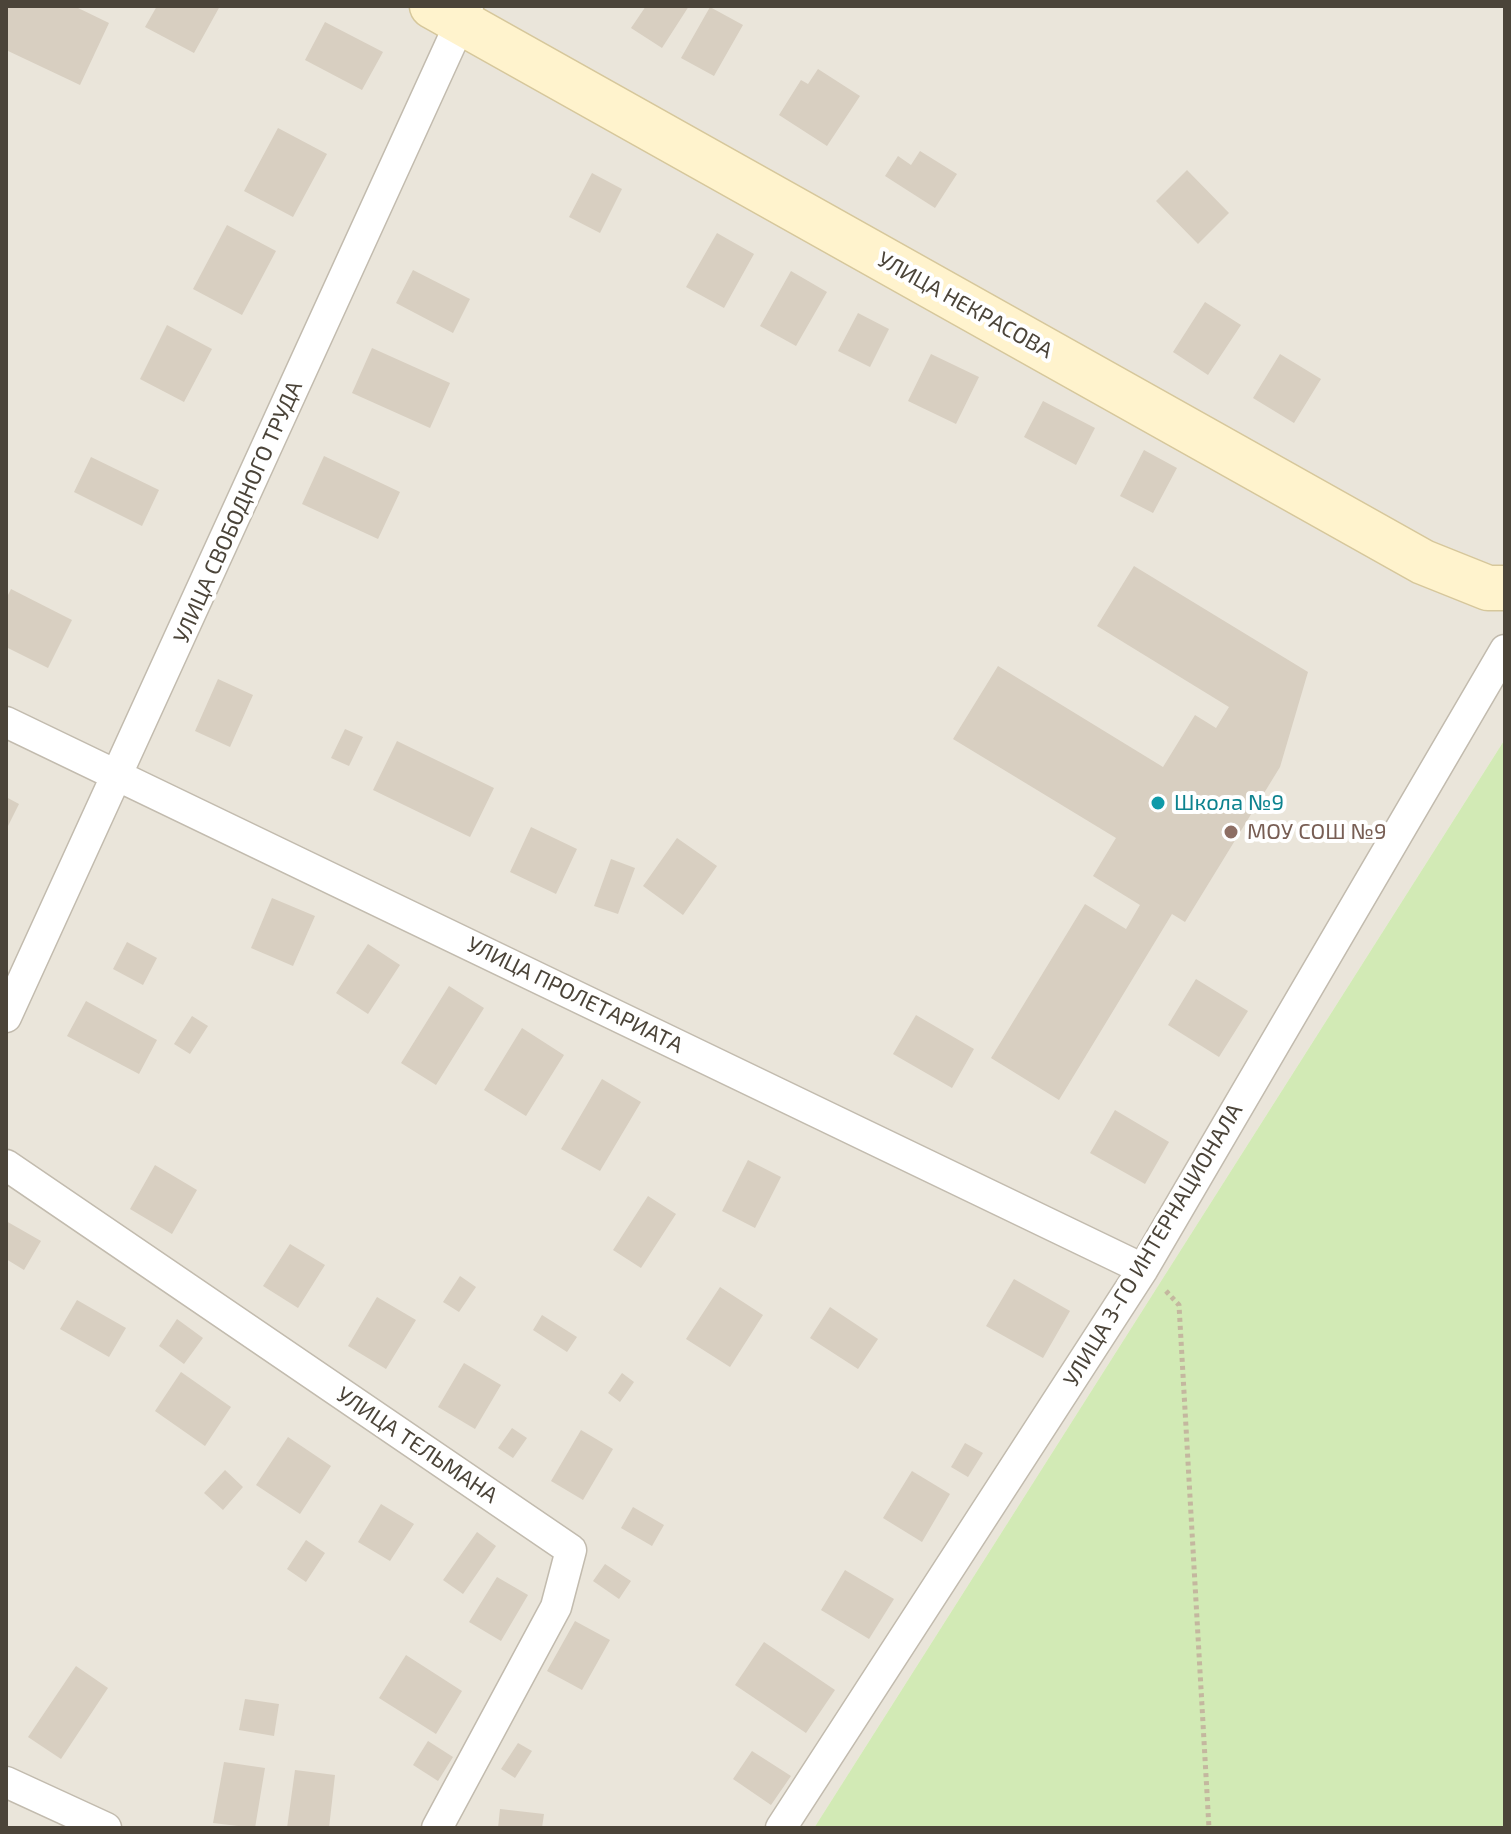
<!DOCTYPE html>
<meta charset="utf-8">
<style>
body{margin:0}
#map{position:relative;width:1511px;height:1834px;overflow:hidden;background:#f6f3ec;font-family:"Exo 2",sans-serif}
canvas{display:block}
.frame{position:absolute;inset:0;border:8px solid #4b4439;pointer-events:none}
</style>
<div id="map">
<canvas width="1511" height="1834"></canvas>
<div class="frame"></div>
</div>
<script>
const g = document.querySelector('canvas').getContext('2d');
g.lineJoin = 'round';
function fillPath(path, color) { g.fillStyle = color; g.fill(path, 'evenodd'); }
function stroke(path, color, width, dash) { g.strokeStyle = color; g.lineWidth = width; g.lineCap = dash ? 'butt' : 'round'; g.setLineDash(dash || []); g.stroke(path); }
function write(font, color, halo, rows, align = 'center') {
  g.font = font + ' "Exo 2",sans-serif'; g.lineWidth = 8; g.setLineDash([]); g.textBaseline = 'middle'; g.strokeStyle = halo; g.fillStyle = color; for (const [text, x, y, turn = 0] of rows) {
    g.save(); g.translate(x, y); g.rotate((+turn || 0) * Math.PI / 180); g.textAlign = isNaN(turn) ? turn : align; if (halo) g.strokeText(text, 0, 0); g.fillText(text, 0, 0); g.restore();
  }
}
fillPath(new Path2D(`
 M6,6H1505V739L814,1828H6Z`), '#eae5da');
fillPath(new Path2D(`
 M1505,739V1828H814Z`), '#d2eab5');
fillPath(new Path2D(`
 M6,6H74L109,23L80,85L6,50Z
 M157,6H220L194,53L145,27Z
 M646,6H689L662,48L631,28Z
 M710,7L743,25L714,76L681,58Z
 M325,22L383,52L362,90L305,60Z
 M818,69L860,96L827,146L779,115L801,80L808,84Z
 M278,128L327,154L293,217L244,191Z
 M920,151L957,174L935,208L885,176L898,156L911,165Z
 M1187,170L1229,213L1198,244L1156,201Z
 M592,173L622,189L600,233L569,217Z
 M227,225L276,251L242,315L193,289Z
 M717,233L754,254L724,308L686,287Z
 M413,270L470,299L453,333L396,303Z
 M791,271L827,292L796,346L760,326Z
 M1205,302L1241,325L1208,375L1173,352Z
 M858,313L889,329L870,367L838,351Z
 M167,325L212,349L184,402L140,379Z
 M372,348L450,383L430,428L352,393Z
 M931,354L979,377L956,424L908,401Z
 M1280,354L1321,379L1294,423L1253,398Z
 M1043,401L1095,428L1076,465L1024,437Z
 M1144,450L1177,468L1153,513L1120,496Z
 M324,456L400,492L378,539L302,504Z
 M91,457L159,490L142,526L74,492Z
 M1134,566L1308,672L1280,767L1185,922L1172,914L1059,1100L991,1058L1085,904L1126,929L1140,905L1093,876L1116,838L953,739L998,666L1163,767L1195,715L1216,728L1229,707L1097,626Z
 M11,589L72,620L48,668L6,647V599Z
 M218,679L253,695L230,747L195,731Z
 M345,729L363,737L349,766L331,758Z
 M397,741L494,788L470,837L373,790Z
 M6,797L19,804L6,830Z
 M531,827L577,849L556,894L510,872Z
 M677,838L717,866L683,915L643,886Z
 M611,859L635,868L618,914L594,906Z
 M272,898L315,916L293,966L251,948Z
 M127,942L157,958L143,985L113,969Z
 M368,944L400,965L368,1014L336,993Z
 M1196,979L1248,1011L1219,1057L1168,1025Z
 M449,986L484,1008L436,1085L401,1063Z
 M86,1001L157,1040L139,1074L67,1036Z
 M916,1015L974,1049L952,1088L893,1054Z
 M192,1016L208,1026L190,1054L174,1044Z
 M522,1028L564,1055L526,1116L484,1090Z
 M602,1079L641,1102L600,1171L561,1149Z
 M1115,1110L1169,1142L1145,1184L1090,1153Z
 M748,1160L781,1177L755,1228L722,1211Z
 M155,1165L197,1190L172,1234L130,1209Z
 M648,1196L676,1214L641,1268L613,1250Z
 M6,1221L41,1241L24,1270L6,1259Z
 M290,1244L325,1265L298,1308L263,1286Z
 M460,1276L476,1287L459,1312L443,1302Z
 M1014,1279L1070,1311L1043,1358L986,1326Z
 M720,1287L763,1315L730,1367L686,1339Z
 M377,1297L416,1320L386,1369L348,1346Z
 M77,1300L126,1328L109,1357L60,1329Z
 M830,1307L878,1339L858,1369L810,1338Z
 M542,1315L577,1337L567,1352L533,1330Z
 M177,1319L203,1338L184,1364L159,1346Z
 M464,1363L501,1385L475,1429L438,1407Z
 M181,1372L231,1407L205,1446L155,1411Z
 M622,1373L634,1382L620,1402L608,1393Z
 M512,1428L527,1438L513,1458L498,1448Z
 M581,1430L613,1449L583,1500L551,1481Z
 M288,1437L331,1466L300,1514L256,1485Z
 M965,1443L983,1453L968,1477L951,1467Z
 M225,1470L243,1487L223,1510L204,1493Z
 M912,1471L950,1494L922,1542L883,1518Z
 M381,1504L414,1524L390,1561L358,1542Z
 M633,1507L664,1525L652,1546L621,1528Z
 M477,1532L496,1546L463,1594L443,1580Z
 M306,1540L325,1553L306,1582L287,1569Z
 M605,1564L631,1581L619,1599L593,1581Z
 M845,1570L894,1599L869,1639L821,1610Z
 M497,1577L528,1595L501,1641L469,1622Z
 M575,1621L610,1640L582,1690L547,1671Z
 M764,1642L835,1690L806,1733L735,1685Z
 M406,1655L462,1691L436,1734L379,1698Z
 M76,1666L108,1688L61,1759L28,1737Z
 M245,1699L279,1704L274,1736L239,1730Z
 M428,1741L453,1757L438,1781L413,1765Z
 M518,1743L532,1751L515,1778L501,1769Z
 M752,1751L791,1776L771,1805L733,1779Z
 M224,1762L265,1768L255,1828L213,1823Z
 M295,1770L335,1775L329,1828H287Z
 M500,1809L544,1814L542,1828H498Z`), '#d8cfc1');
const street = new Path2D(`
 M6,722L1143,1269
 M6,1017L468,6
 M6,1165L571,1550L556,1607L437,1828
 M6,1782L106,1828
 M781,1828L1143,1269L1505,650`);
const secondary = new Path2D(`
 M432,6L1423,562L1488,588H1505`);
stroke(street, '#c2bbae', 33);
stroke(secondary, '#d6c79b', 47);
stroke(new Path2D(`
 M1166,1291L1179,1305L1209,1828`), '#c4b79f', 5, [4, 4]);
stroke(street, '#fff', 30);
stroke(secondary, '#fff3cd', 44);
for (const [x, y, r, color] of [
 [1158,803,8,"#0f9aa8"],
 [1231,832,8,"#8d6e63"]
]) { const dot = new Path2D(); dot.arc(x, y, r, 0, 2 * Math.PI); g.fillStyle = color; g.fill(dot); stroke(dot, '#fff', 3); }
write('22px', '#4b4439', '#fff', [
 ["УЛИЦА НЕКРАСОВА",965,305,29],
 ["УЛИЦА СВОБОДНОГО ТРУДА",238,512,-66],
 ["УЛИЦА ПРОЛЕТАРИАТА",575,995,26],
 ["УЛИЦА 3-ГО ИНТЕРНАЦИОНАЛА",1153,1245,-59],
 ["УЛИЦА ТЕЛЬМАНА",417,1445,34]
]);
write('22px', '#0d838f', '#fff', [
 ["Школа №9",1174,803]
], 'left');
write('22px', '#785e54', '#fff', [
 ["МОУ СОШ №9",1247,832]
], 'left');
</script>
